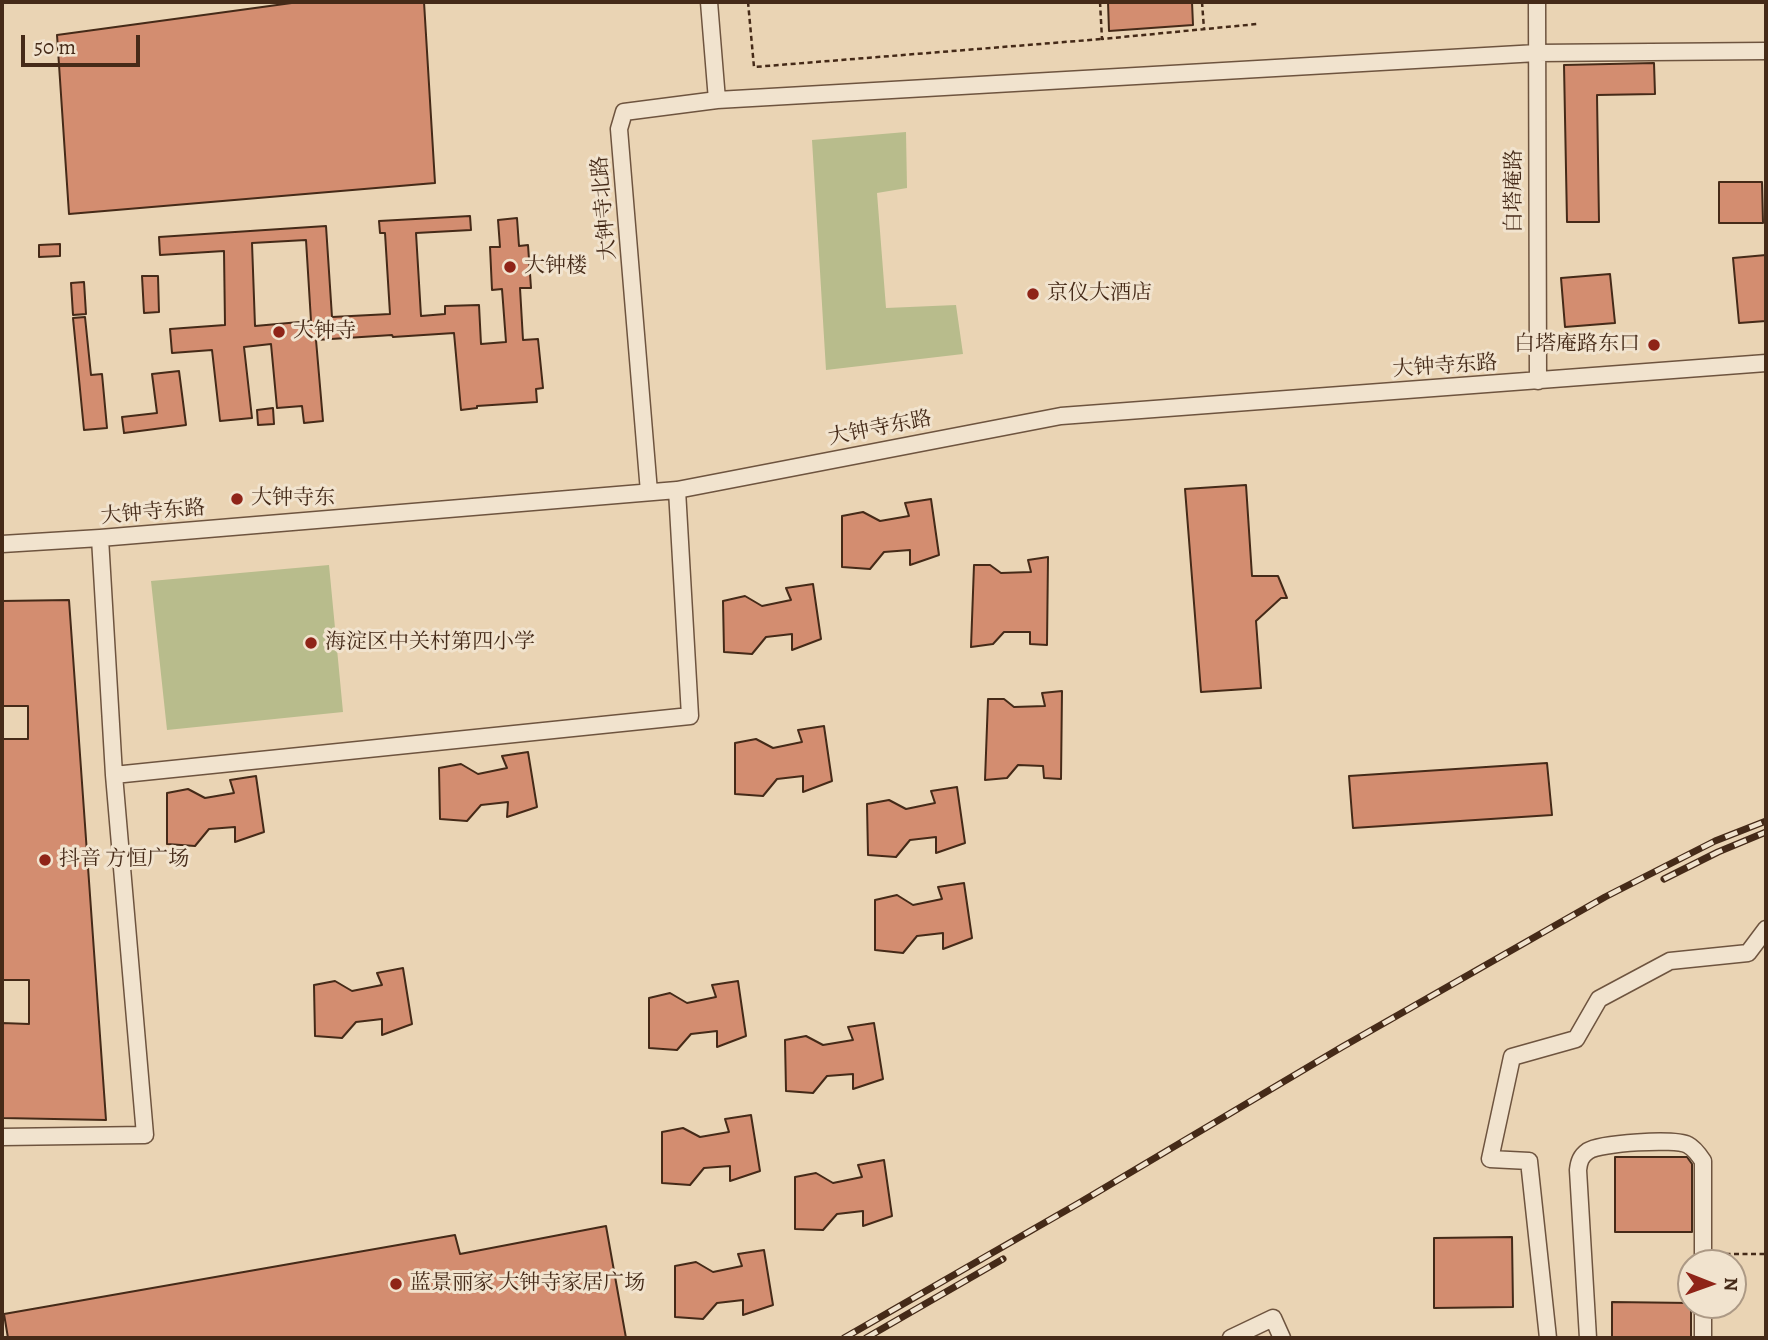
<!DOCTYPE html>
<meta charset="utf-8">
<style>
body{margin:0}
#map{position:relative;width:1768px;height:1340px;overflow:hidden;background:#ead4b4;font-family:Alegreya,serif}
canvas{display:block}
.frame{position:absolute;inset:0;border:4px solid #452a18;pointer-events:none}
.north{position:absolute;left:1677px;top:1249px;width:70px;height:70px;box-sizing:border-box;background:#f1e3ce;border:2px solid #ac9985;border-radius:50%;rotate:91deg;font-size:19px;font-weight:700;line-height:28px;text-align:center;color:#452a18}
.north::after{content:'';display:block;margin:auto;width:24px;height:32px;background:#8f2418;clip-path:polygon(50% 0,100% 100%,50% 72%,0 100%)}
.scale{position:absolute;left:21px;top:35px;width:119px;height:32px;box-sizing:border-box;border:4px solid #452a18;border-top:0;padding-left:9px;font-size:21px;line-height:24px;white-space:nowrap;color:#452a18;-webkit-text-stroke:5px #f1e3ce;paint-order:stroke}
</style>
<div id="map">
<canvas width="1768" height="1340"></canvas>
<div class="frame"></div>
<div class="north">N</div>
<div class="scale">50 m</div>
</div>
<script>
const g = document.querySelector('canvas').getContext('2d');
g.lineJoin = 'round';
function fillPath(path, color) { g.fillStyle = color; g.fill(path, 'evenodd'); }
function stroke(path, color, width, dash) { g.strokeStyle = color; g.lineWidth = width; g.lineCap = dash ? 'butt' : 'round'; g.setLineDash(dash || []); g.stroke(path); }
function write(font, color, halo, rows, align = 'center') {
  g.font = font + ' Alegreya,"Noto Serif SC",serif'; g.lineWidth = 6; g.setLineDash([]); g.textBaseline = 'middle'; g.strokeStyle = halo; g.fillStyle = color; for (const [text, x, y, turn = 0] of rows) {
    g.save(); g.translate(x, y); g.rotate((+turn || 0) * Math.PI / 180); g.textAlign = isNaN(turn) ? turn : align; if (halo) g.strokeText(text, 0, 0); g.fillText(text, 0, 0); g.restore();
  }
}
fillPath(new Path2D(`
 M906,132L907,188L877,193L886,308L956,305L963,354L826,370L812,140Z
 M329,565L343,712L167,730L151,581Z`), '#b8bc8c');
const building = new Path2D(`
 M299,2H424L435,183L69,214L57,35Z
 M1108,2H1192L1193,25L1109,31Z
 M1654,63L1655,94L1597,95L1599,222H1567L1564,65Z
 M1719,182H1762L1763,223H1719Z
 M470,216L471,230L416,233L421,316L445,314V306L479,305L481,344L506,342L502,289L492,290L490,247H500L498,220L517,218L519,246L528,245L531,288H520L523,340L538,339L543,388L536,389L537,402L477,406V408L461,410L454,333L393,337L392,335L316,340L323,421L304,423L302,406L277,408L271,344L244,347L252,418L220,421L212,350L172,353L170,329L225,325L224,251L160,255L159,237L326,226L332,317L390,314L385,233H380L379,221ZM306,240L311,321L255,326L252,243Z
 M60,244V256L39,257V245Z
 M1766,255V321L1739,323L1733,258Z
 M1610,274L1615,323L1565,327L1561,278Z
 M142,276H158L159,312L144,313Z
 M84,282L86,314L73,315L71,283Z
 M85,317L91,375L102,374L107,428L84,430L73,318Z
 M179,371L186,425L124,433L122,417L157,413L152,374Z
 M273,408L274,424L258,425L257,410Z
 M1246,485L1252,576H1278L1287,598H1281L1256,621L1261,688L1201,692L1185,489Z
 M931,499L939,555L910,565V550L884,552L870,569L842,567V516L863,512L880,521L909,516L905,503Z
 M1048,557L1047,645L1030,644V632H1004L993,644L971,647L974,565H990L1001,573L1031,572L1028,560Z
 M813,584L821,639L792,650V634L766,637L752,654L724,652L723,601L745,596L762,606L791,600L786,588Z
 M69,600L106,1120L2,1118V1023L29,1024V980H2V739H28V706H2V601Z
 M1062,691L1061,779L1044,778L1043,766L1018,765L1007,778L985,780L988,699H1004L1014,707L1045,706L1042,693Z
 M824,726L832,781L803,792V776L777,779L763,796L735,794V743L756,739L773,748L802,742L798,730Z
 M528,752L537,807L507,817L508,802L481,805L467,821L440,819L439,768L461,764L478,774L507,768L502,756Z
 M1547,763L1552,815L1353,828L1349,776Z
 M256,776L264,832L235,842V827L209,829L195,846L167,844V793L188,789L205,798L234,793L230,780Z
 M957,787L965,843L936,853V837L910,840L896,857L868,855L867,804L889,800L906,809L935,803L931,791Z
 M964,883L972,938L943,949V933L917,936L903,953L875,950V900L897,895L913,905L942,899L938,887Z
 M403,968L412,1024L382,1035V1019L356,1022L342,1038L315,1036L314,985L335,981L352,991L382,985L377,973Z
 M738,981L746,1036L717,1047V1031L691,1034L677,1050L649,1048V998L670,993L687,1003L716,997L712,985Z
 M874,1023L883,1079L853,1089V1074L827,1076L813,1093L786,1091L785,1040L806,1036L823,1045L853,1040L848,1027Z
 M751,1115L760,1171L730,1181V1166L704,1168L690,1185L662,1183V1132L683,1128L700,1137L729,1132L725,1119Z
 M1615,1157H1687L1692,1164V1232H1615Z
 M884,1160L892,1216L863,1226V1211L837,1214L823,1230L795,1229V1177L816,1173L833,1183L862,1177L858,1165Z
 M606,1226L626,1338H8L4,1314L455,1235L460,1254Z
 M1512,1237L1513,1307L1434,1308V1238Z
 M764,1250L773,1305L743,1315V1300L717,1303L703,1319L675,1317V1266L696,1262L713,1272L742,1266L738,1254Z
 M1612,1302L1691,1303V1338H1612Z`);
fillPath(building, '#d38d70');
stroke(building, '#452a18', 2);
const minor = new Path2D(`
 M709,2L717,100
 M1537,2L1538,381
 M649,492L619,129L624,112L717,100L1537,53L1766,51
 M2,544L100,538L677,490L1061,416L1766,363
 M114,775L690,716L677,490
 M2,1137L145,1135L114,775L100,538
 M1703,1305V1338
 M1231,1338L1273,1318L1282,1338
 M1548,1338L1529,1161L1490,1159L1512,1057L1576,1039L1599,999L1670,961L1748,953L1766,929
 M1588,1338L1578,1170C1579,1161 1581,1156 1588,1151C1600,1143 1675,1138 1688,1145C1694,1148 1699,1155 1703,1161V1263`);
stroke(minor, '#6e543f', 19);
stroke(new Path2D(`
 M748,2L754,67L1102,39
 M1100,2L1102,39L1257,24
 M1202,2L1204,29
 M1717,1254H1766`), '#452a18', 2.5, [5, 3.5]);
stroke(minor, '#f1e3ce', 16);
const rail = new Path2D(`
 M1664,879L1718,852L1766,832
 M844,1338L1079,1203L1342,1047L1605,897L1715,841L1766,821
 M866,1338L1003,1259`);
stroke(rail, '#452a18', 7);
stroke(rail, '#f1e3ce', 4.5, [13]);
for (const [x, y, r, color] of [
 [510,267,7,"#8f2418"],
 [1033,294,7,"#8f2418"],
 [279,332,7,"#8f2418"],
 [1654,345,7,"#8f2418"],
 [237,499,7,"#8f2418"],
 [311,643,7,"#8f2418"],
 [45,860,7,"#8f2418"],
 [396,1284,7,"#8f2418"]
]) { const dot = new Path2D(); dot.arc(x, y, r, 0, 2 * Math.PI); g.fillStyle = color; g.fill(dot); stroke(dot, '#f1e3ce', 2.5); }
write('21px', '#452a18', '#f1e3ce', [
 ["白塔庵路",1515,191,-90],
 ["大钟寺北路",605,208,-95],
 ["大钟寺东路",1445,367,-4],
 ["大钟寺东路",880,429,-11],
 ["大钟寺东路",153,513,-5]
]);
write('21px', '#452a18', '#f1e3ce', [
 ["大钟楼",524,267],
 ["京仪大酒店",1047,294],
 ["大钟寺",293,332],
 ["白塔庵路东口",1640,345,"right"],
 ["大钟寺东",251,499],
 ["海淀区中关村第四小学",325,643],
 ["抖音 方恒广场",59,860],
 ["蓝景丽家 大钟寺家居广场",410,1284]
], 'left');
</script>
